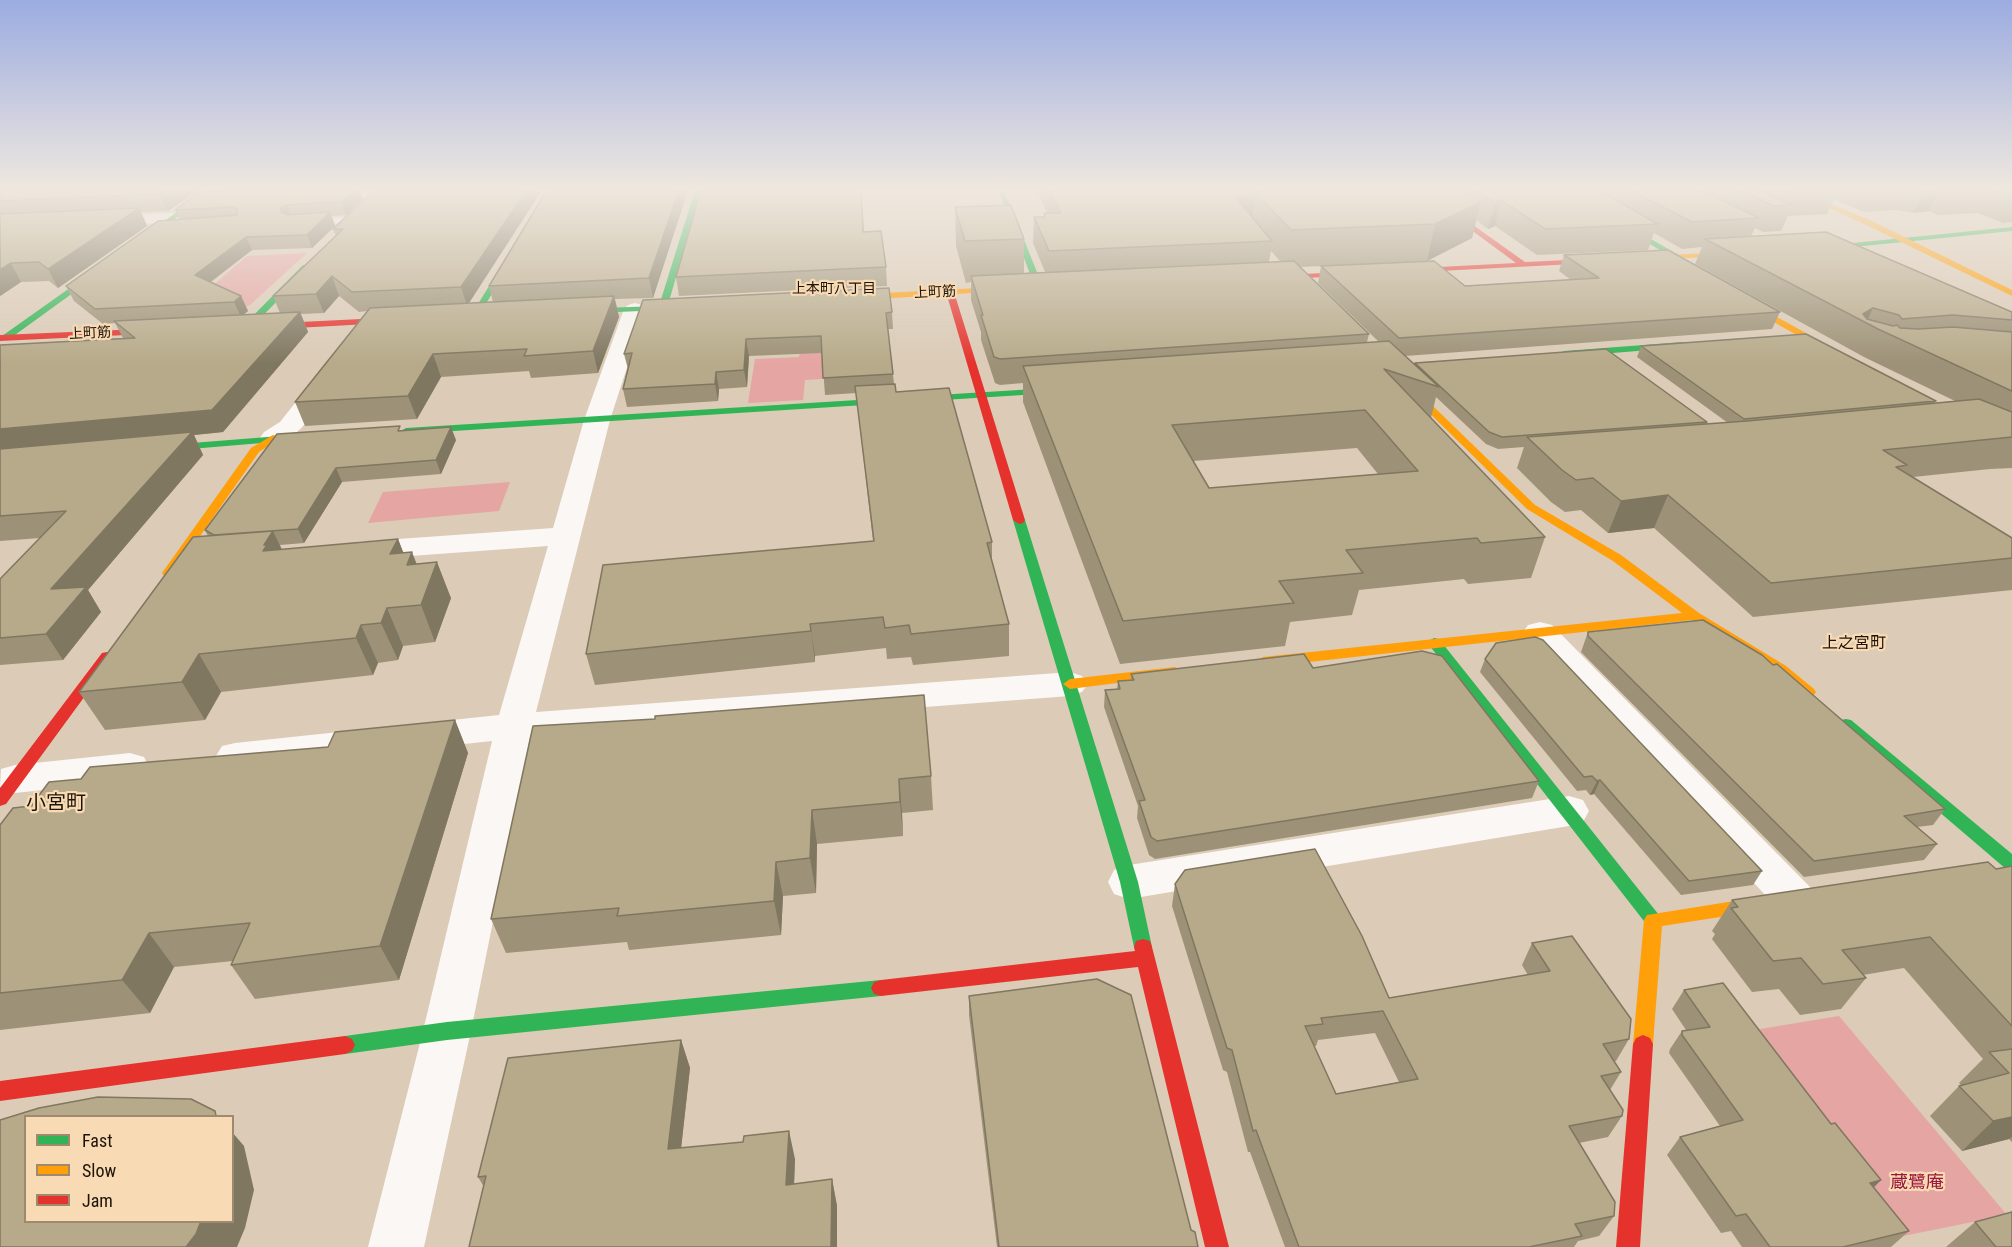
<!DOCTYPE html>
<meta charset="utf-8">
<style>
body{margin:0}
#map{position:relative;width:2012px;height:1247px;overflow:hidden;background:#dbcbb7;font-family:"Roboto Condensed",sans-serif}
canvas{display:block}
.legend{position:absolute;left:24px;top:1115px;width:210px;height:108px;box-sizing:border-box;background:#f8dab5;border:2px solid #a08a6f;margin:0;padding:8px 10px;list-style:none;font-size:18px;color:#1d1306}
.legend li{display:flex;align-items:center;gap:12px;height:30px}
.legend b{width:30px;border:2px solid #a08a6f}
</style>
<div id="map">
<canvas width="2012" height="1247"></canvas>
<ul class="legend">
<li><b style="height:8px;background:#30b455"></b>Fast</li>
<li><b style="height:8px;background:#ff9f0a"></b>Slow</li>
<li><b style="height:8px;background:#e5322d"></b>Jam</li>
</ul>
</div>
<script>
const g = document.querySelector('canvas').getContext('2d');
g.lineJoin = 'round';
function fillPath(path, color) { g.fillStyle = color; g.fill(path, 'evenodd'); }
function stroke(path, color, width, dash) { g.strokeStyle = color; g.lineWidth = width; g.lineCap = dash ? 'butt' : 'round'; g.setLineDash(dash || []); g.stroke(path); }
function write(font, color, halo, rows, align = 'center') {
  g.font = font + ' "Roboto Condensed","Noto Sans JP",sans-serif'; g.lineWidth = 4.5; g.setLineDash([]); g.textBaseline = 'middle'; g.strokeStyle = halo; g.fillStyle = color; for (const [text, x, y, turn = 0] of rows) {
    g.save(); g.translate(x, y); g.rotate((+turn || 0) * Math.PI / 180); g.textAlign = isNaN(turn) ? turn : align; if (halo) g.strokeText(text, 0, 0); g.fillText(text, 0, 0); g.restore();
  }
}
fillPath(new Path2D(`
 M307,253L250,305L240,309L183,311L247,256Z
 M838,342L837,378L805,380L803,400L748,403L755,359L799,357L801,344Z
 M510,482L499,511L368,523L383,492Z
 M1839,1016L2007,1215L1898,1237L1742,1032Z`), '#e5a5a3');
fillPath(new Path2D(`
 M352,217L357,220L356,222L307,225L302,222L307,219Z`), '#faf7f4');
fillPath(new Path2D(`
 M309,190H390L391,191L383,196L315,198L309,197L307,193Z
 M172,213L178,214L181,218L178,222L99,226L93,225L90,221L93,217L99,216Z
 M635,303L642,305L646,309L610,420L536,712L1070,672L1082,676L1088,684L1082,692L1070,696L530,737L471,1031L424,1247H368L423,1031L492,741L235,769L222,766L216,756L222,746L235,743L499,715L548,546L356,560L345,557L341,551L345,545L356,542L553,528L584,420L624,309L628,305Z
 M326,372L334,374L338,379C322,401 295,451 264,444L260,438L264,432L280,422L318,374Z
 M1540,622L1552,625L1810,887L1817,899L1810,911L1795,917L1780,911L1528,639L1523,632L1528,625Z
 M130,753L144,757L149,767L144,777L130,781L15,793L0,787L1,769L15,765Z
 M1569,796L1583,800L1589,811L1583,822L1569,826L1129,899L1114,894L1108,882L1114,870L1129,865Z`), '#faf7f4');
fillPath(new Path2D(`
 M208,190H215L8,340H2V336Z
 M548,190H554L478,317L471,319L470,317Z
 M695,190H701L668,305H687V309L570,314L569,312L573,309L659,306Z
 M998,190H1004L1043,287L1042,289L1035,287Z
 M1559,190H1566L1682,257L1675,259Z
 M2012,227V231L1814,251L1810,249L1814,247Z
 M303,265L310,267L250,329H244V325Z
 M1683,342L1688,345L1686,347L1564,357L1559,354L1564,351Z
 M1067,387L1070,388V392L406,434L401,431L406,428Z
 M318,433L323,436L322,438L154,452L149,449L154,446Z
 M1019,516L1025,520L1138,882L1152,947L1150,953L1143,955L1136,953L1134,947L1120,882L1013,520Z
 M1434,638L1439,639L1659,915L1662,920L1659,925L1653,927L1647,925L1429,645L1427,642Z
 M1846,719L1851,720L2012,854V871L2006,869L1841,728L1838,724L1841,720Z
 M881,980L888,982L891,988L888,994L881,996L447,1040L345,1054L338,1051L335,1045L338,1039L345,1036L447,1022Z`), '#30b455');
fillPath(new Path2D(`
 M1790,190H1798L1872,221L2012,290V296L1866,225Z
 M1744,251L1748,253L1747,255L1632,261L1628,259L1632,257Z
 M1016,286L1020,288L1019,290L846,301L842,298L846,295Z
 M1737,295L1844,354L1846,356L1838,358L1734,300L1733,298Z
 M1402,378L1405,379L1535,505L1621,555L1699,613L1786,666L1814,689L1816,692L1814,695H1804L1776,672L1692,620L1263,667L1258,665L1256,662L1263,657L1682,613L1613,561L1527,509L1399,383L1397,381Z
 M273,435L277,436V440L259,452L172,576H164L162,573L251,448Z
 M1175,667L1182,672L1180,675L1070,689L1063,684L1070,679Z
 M1772,895L1778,897L1781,902L1778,907L1772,909L1662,926L1653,1044L1650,1050L1643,1053L1636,1050L1633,1044L1644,920L1647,915Z`), '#ff9f0a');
fillPath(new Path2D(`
 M1417,190H1424L1525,262L1632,257L1636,259L1632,261L1266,280L1262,278L1266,276L1516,263Z
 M950,289L954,292L1025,520L1023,523L1019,524L1013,520L946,292Z
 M402,317L405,318V322L259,330L255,327L259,324Z
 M165,328L169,331L168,333L0,341V335Z
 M107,652L114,656L112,659L6,804L0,806V788L102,653Z
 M1143,939L1150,941L1152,947L1229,1247H1205L1138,967L881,996L874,994L871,988L874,982L881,980L1135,951L1134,947L1136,941Z
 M1643,1035L1650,1038L1653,1044L1640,1247H1616L1633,1044L1636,1038Z
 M345,1036L352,1039L355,1045L352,1051L345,1054L0,1101V1081Z`), '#e5322d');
fillPath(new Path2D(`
 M0,190H199L168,211L141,212L147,226L58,288L49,281L21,282L0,296Z
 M374,190H542L469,303L493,302L489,286L688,190L653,298L615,299L619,317L598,373L531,378L529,371L441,377L417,419L305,426L295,402L367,311L359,312L339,296L324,313L301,314L308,332L223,432L194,435L203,455L88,590L101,612L63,660L0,665V579L40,538L0,541V345L123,338L115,323L103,324L74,301L66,286L179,219L175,210L363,199L346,215L332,216L335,226L312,248L252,250L211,282L241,296L248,311L243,315L280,313L273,296L336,236L333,229Z
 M862,190L864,232L886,267L887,286L679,296L676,277Z
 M1036,190H2012V222L2003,223L1978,213L1938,215L1929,211L1913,213L1896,210L1864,212L1834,199L1827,214L1788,216L1781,231L1763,232L1755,228L1751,236L2012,312V468L1990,469L1913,477L2012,538V590L1753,617L1654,528L1608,533L1581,510L1565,512L1551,502L1517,468L1524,447L1498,449L1486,444L1436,397L1431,418L1545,537L1531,578L1468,584L1464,579L1359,590L1352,615L1290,622L1285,646L1120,664L1023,402V383L1000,385L995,383L981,340V332L971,300V282L966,283L956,246L955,207L1024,239V273L1045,272L1033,243L1034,217H1044V213H1047ZM1476,220L1488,229L1495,226L1537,255L1648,250L1654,233L1682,249L1702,247L1695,264L1864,357L1955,401L1934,403L1936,401L1641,346L1637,357L1728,423L1706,424L1707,422L1415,363L1414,365L1405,356L1772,329L1780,312L1564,255L1559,271L1571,280L1465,286L1321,266L1318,283L1379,342H1367L1369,334L1300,267L1427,261L1472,238ZM1271,251L1280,261L1269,262ZM1357,448L1378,474L1209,488L1193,461Z
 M643,300L892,312L893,329H888L894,384L896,392L992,542V561L1009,624V656L913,665L911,657L887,659L886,648L815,656V662L595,685L586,654L873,541L856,393L825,395L822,353L749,356L747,387L719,389L718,401L627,407L623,389L628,369L624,354Z
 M402,430L456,440L441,474L342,482L304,543L280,545L282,550L398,539L403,553L417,564L451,598L435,642L403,646L398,660L378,663L373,675L221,692L205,720L105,730L79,692L208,536L205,530Z
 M1588,632L1945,809L1933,825L1917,827L1937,844L1924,860L1804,877L1581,652Z
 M1485,659L1762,871L1753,885L1681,895L1594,794L1590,795L1586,790L1577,791L1480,672Z
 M1313,668L1539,781L1532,798L1155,859L1149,855L1137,818L1138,806L1104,707L1105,690L1117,689L1118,681L1131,680V674Z
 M455,720L468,753L399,980L255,999L231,965L233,961L174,967L150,1013L0,1030V825L31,806L81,779L328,747Z
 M533,726L931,776L933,810L902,813L903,836L817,844L816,893L783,896L781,935L629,950L627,942L506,953L491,919Z
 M2012,866V1142L2009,1139L1962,1151L1930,1116L1959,1086L1961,1085L1959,1083L1983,1059L1904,968L1863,975L1866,978L1841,1009L1800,1015L1779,989L1752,992L1712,939L1715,934L1712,931L1732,900L1996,869Z
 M1175,884L1389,998L1528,975L1522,965L1532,943L1629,1039L1616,1061H1614L1621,1072L1610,1090L1622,1116L1608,1137L1579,1143L1614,1216L1599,1236L1578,1241L1574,1247H1285L1250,1152H1248L1227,1072L1223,1070L1172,906ZM1375,1033L1399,1082L1336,1094L1314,1046H1316L1318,1040Z
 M1684,990L1831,1124L1881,1180L1874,1187L1909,1231L1891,1247H1742L1731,1231L1721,1233L1667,1155L1680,1137L1720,1126L1669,1053L1670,1049L1682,1031L1686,1030L1672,1009Z
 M969,996L1191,1230L1198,1247H997L969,1015Z
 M681,1040L690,1068L681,1148L795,1159L794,1184L832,1179L837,1206V1247H469L484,1187L478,1177Z
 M1975,1222L2012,1247H1946Z`), '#9d9277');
fillPath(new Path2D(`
 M167,190H199L168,211L160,194Z
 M355,190H359L363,199L346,215L341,202Z
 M527,190H542L467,306L461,287Z
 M679,190H688L653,298L649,278Z
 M1925,190H1940L1929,211L1913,213Z
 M1256,193L1252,218L1236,198Z
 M1501,200L1495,226L1488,229L1495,203Z
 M1481,202L1472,238L1427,261L1435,224Z
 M287,205L292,218L281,212V208Z
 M139,208L147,226L58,288L48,269Z
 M330,212L335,226L312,248L307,235Z
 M246,237L252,250L201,289L195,275Z
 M11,263L21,282L0,296V270Z
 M332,276L339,296L324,313L316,294Z
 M241,296L248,311L241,317L234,302Z
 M614,296L619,317L598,373L593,351Z
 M1873,308L1866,323L1863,314Z
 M300,312L308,332L223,432L194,435L203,455L88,590L101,612L63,660L46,634L51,589L189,436L0,453V429Z
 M746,339L749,356L747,387L744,370Z
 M433,354L441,377L417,419L408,396Z
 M716,372L719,389L718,401L715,384Z
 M451,427L456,440L441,474L436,460Z
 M336,468L342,482L304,543L298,529Z
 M1668,495L1654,528L1608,533L1621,501Z
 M273,531L290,567L263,551L264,545Z
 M398,539L408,564L412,552L426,588L390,554Z
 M437,562L451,598L435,642L421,605Z
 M387,608L403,646L398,660L381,623Z
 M810,624L815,656V662L811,631Z
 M361,625L378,663L373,675L356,638Z
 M199,654L221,692L205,720L182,682Z
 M455,720L468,753L399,980L380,946Z
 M899,779L902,813L903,836L900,802Z
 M1600,780L1594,794L1590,795L1597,781Z
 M812,810L817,844L816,893L810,858Z
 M776,862L783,896L781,935L774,901Z
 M149,933L174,967L150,1013L122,980Z
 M681,1040L690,1068L678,1176L668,1149Z
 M2012,1117V1137L2009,1139L1962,1151L1993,1121Z
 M789,1131L795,1159L793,1212L786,1185Z
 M232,1132L244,1146L254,1190L245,1228L237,1247H186L201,1221H232Z
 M832,1179L837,1206V1247H831Z
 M1881,1180L1863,1198L1870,1183Z`), '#807761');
const building = new Path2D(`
 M0,190H167L160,194L0,201Z
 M260,190H355L341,202L287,205L281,208V212L287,215L330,212L307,235L246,237L195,275L241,296L234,302L95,309L66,286L158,221L237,215V209L232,207L175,210L199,192Z
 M374,190H527L461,287L352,292L332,276L316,294L273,296L343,229H333Z
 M547,190H679L649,278L489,286Z
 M701,190H861L863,232L881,231L886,267L676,277Z
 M1049,190H1269L1236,198L1272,241L1049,251L1034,217H1045L1044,213H1061Z
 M1270,190H1463L1481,202L1435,224L1291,230L1256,193Z
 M1475,190H1598L1658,224L1545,229L1501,200L1495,203Z
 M1630,190H1701L1759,218L1692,222Z
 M1739,190H1818L1764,192L1792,205L1774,206Z
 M1995,190H2012V195Z
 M1011,205L1024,239L965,241L955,207Z
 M139,208L48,269L39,262L11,263L0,270V214Z
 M1826,232L2012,312V320L1953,315L1902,319L1899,315L1873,308L1863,314L1867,319L1893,326L1897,325L1900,328L1918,329L1953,327L2012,332V391L1878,329L1705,239Z
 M1668,250L1780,312L1399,338L1321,266L1434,261L1465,286L1599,278L1564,255Z
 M1294,261L1369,334L1000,359L994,357L981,315H983L971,276Z
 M889,288L892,312L886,313L893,374L823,378L821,336L746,339L744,370L716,372L715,384L623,389L632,353L624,354L643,300Z
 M614,296L593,351L524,356L527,349L433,354L408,396L295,402L370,308Z
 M300,312L212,410L0,429V345L135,338L114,321Z
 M1806,334L1936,401L1744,419L1641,346Z
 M1389,341L1439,387L1384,369L1545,537L1481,543L1477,538L1346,550L1363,573L1279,581L1294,603L1123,621L1023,366ZM1365,410L1418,471L1209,488L1172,425Z
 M1606,349L1707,422L1502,437L1489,432L1415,363Z
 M895,384L896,392L949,388L992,542L987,543L1009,624L911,634L909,625L885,628L883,617L810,624L811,631L586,654L603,565L874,541L855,386Z
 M1979,399L2012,412V437L1883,450L1907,465L1896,467L2012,538V558L1771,583L1668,495L1621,501L1593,478L1576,480L1562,470L1527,437L1747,421Z
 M400,426L398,431L451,427L436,460L336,468L298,529L214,535L205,530L277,434Z
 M192,432L51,589L86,587L46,634L0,638V579L66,511L0,516V449Z
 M273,531L264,545H267L263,551L398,539L390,554L412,552L407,565L437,562L421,605L387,608L381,623L361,625L356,638L199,654L182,682L79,692L193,537Z
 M1703,620L1762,655L1773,665L1777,664L1945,809L1904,816L1937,844L1814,861L1588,636V632Z
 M1535,637L1543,640L1762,871L1689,881L1600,780L1597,781L1592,776L1584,777L1485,659L1496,643Z
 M1422,651L1442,656L1539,781L1157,841L1151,837L1139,801L1145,800L1105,690L1120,689L1118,681L1134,680L1131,674L1304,654L1313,668Z
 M924,695L931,776L899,779L900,802L812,810L810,858L776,862L774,901L617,916L619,908L491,919L533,726L655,719V716Z
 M455,720L380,946L231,965L250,923L149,933L122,980L0,993V825L13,808L31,806L49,782L81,779L90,767L328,747L335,732Z
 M1315,849L1362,936L1389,998L1550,971L1532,943L1572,936L1631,1019L1629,1039L1603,1044L1621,1072L1601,1076L1623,1110L1622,1116L1569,1126L1615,1202L1614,1216L1575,1224L1582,1236L1529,1247H1299L1256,1130L1253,1131L1232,1050L1227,1048L1175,884L1185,870ZM1383,1011L1418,1079L1336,1094L1305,1026L1323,1024L1321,1018Z
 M1988,862L1996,869L2012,866V1026L1930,937L1842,950L1866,978L1823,984L1801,958L1773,961L1731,908L1738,907L1732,900Z
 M1097,979L1131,995L1191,1230L1195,1232L1198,1247H999L969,996Z
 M1723,983L1831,1124L1835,1123L1881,1180L1870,1183L1909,1231L1843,1247H1770L1746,1214L1736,1216L1680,1137L1743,1120L1682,1035V1031L1710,1027L1684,990Z
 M681,1040L668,1149L743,1142L744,1136L789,1131L786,1185L832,1179L831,1247H469L486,1176L478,1177L508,1058Z
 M2012,1049V1117L1993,1121L1959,1086L2009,1073L1989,1052Z
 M98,1097L191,1099L215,1111L216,1116H26V1221H201L196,1234L186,1247H0V1120L39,1108Z
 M2012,1212V1247H1996L1975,1222Z`);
fillPath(building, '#b7aa8a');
stroke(building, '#807761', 1.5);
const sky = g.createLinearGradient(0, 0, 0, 364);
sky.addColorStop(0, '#9cace1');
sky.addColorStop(0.52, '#efe8df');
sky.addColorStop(1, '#efe8df00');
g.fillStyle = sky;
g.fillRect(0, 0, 2012, 364);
write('14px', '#1d1306', '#f8dab5', [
 ["上本町八丁目",834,289]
]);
write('14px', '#1d1306', '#f8dab5', [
 ["上町筋",935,293,-3],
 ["上町筋",90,334,-3]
]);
write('16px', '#1d1306', '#f8dab5', [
 ["上之宮町",1854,644]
]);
write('18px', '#9b163b', '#f8dab5', [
 ["蔵鷺庵",1917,1183]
]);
write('20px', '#1d1306', '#f8dab5', [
 ["小宮町",56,804]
]);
</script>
